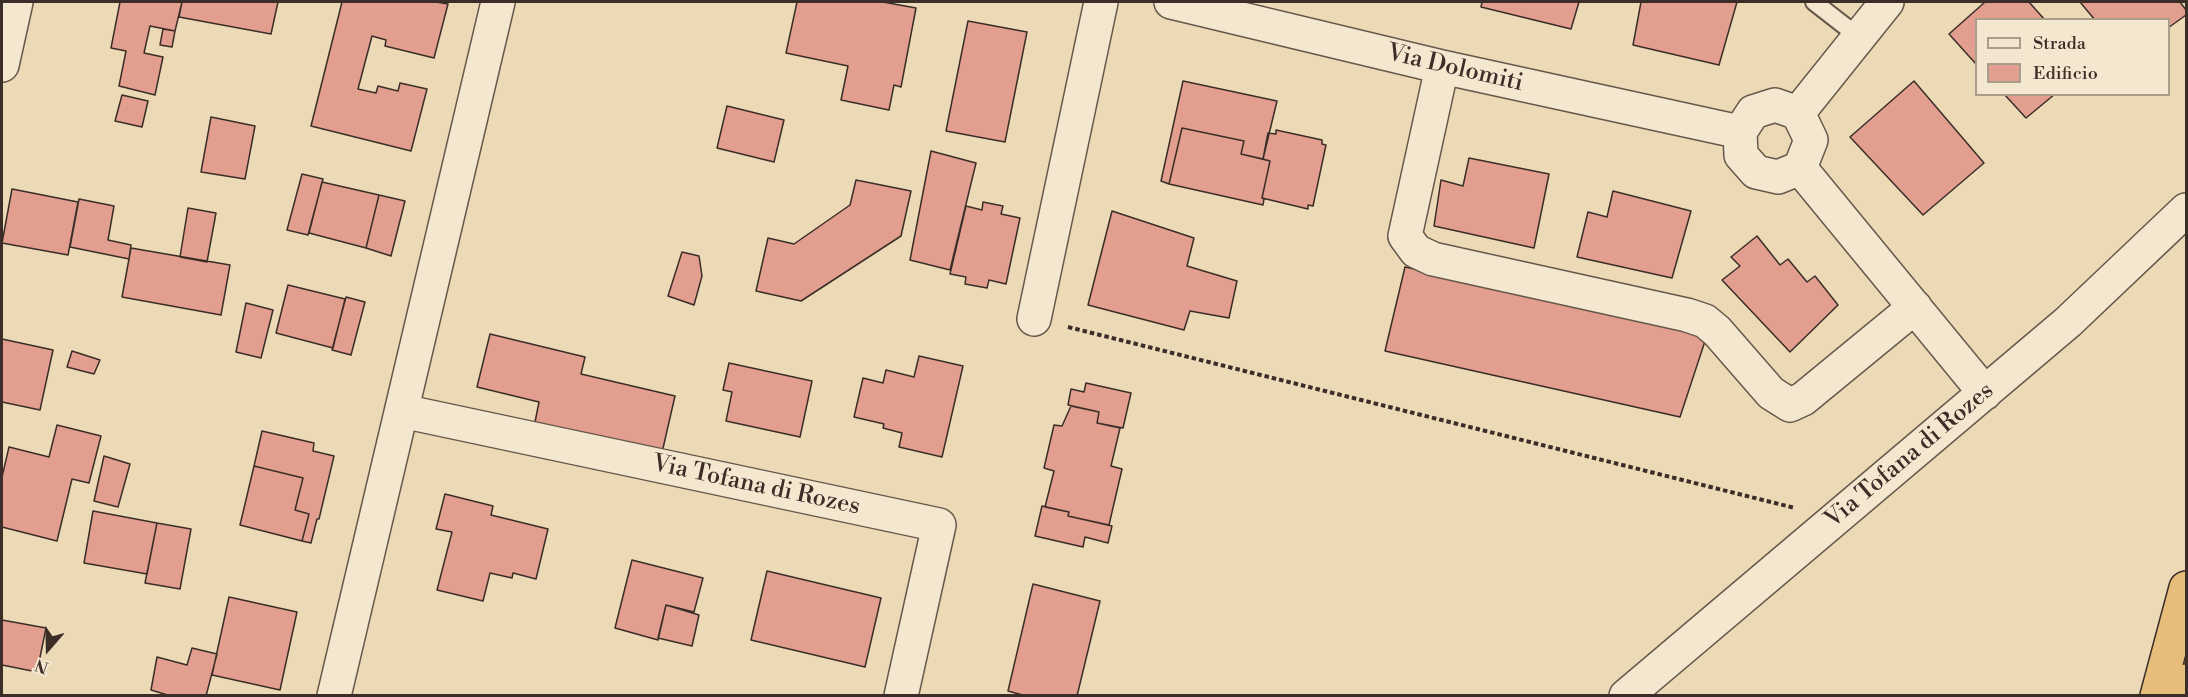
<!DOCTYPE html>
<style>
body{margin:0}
#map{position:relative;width:2188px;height:697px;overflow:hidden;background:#ecdab6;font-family:"Libre Bodoni",serif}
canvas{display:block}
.frame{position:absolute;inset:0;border:3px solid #3b2d27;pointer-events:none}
.legend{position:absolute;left:1975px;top:18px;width:195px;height:78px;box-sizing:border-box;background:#f3e7d0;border:2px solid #a99d8c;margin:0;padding:8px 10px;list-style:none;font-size:18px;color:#3b2d27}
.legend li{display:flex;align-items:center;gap:12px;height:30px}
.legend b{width:30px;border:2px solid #a99d8c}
.north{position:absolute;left:18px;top:619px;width:60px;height:60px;-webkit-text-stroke:4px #f3e7d0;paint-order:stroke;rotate:200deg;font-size:16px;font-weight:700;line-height:24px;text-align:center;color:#3b2d27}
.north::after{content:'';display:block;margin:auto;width:21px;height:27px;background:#3b2d27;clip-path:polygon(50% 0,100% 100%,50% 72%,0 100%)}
</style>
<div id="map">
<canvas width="2188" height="697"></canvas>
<div class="frame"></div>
<ul class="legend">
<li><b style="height:8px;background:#f3e7d0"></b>Strada</li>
<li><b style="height:16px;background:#e29e8f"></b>Edificio</li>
</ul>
<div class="north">N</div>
</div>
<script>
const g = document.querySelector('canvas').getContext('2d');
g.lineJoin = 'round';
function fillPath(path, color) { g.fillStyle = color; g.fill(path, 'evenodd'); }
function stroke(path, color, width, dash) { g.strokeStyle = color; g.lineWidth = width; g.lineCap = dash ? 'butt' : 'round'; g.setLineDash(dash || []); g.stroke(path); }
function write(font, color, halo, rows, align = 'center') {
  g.font = font + ' "Libre Bodoni",serif'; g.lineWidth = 5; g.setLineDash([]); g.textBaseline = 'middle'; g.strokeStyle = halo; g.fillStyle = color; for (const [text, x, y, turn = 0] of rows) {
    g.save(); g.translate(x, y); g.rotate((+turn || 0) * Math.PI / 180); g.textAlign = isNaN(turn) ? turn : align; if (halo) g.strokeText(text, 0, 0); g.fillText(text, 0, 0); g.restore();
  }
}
const building = new Path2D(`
 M120,2H182L175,31L150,26L144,53L163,57L155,95L119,86L126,51L111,48Z
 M182,2H278L271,34L179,17Z
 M342,2H436L448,4L434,58L385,46L386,40L372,36L358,89L376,93L378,86L398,91L400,83L427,89L411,151L311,126Z
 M797,2H883L916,8L901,87L894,85L889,110L841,100L848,66L786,53Z
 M1482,2H1579L1571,29L1481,7Z
 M1641,2H1737L1719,65L1633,45Z
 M1985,2H2029L2045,20H1976V64L1949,34Z
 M2080,2H2180L2186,10V15L2168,28V20H2095Z
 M968,21L1027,32L1005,142L946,131Z
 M163,29L175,31L172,47L160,45Z
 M1183,81L1277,101L1263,159L1241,154L1244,141L1182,128L1169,184L1161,181Z
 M1914,81L1984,163L1923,215L1850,137Z
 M2004,94H2055L2026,118Z
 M122,95L148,101L142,127L115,121Z
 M727,106L784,120L774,162L717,148Z
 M211,117L255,126L245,179L201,172Z
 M1182,128L1244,141L1241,154L1270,161L1262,198L1264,199L1263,205L1169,184Z
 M1276,130L1322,140V144L1326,145L1313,206L1308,205V209L1262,198L1270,161L1263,159L1268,133L1276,134Z
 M931,151L976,163L950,270L910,260Z
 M1469,158L1549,174L1534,248L1434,226L1441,180L1463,186Z
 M302,174L323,179L308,235L287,230Z
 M856,180L911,191L901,236L801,301L756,291L768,238L794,244L850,205Z
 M322,182L379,195L366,248L309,233Z
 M12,189L78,202L68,255L2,243Z
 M1613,191L1691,211L1672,278L1577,257L1588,212L1607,217Z
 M379,195L405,201L391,256L366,248Z
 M79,199L114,206L108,240L131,245L129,259L70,247Z
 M983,202L1003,206L1001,214L1020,218L1006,284L989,280L987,288L965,284L966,277L950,274L966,206L982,210Z
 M188,208L216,213L207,262L180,257Z
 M1112,211L1194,238L1187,266L1237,281L1229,318L1190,311L1184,330L1088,305Z
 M1757,236L1780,265L1788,259L1807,282L1815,276L1838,305L1790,352L1722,280L1740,266L1731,257Z
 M131,248L230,265L221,315L122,297Z
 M682,252L699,256L702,276L694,305L668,296Z
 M1405,267L1708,332L1680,417L1385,351Z
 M288,285L345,299L333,348L276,333Z
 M346,297L365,302L351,355L332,350Z
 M246,303L273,310L261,358L236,352Z
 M490,334L585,357L581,374L675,396L661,457L534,427L539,402L477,387Z
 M2,339L53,350L40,410L2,402Z
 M72,351L100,360L94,374L67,367Z
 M919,356L963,366L942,457L899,447L902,433L883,428L884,424L854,417L863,378L883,383L886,370L914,377Z
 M729,363L812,381L800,437L726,421L732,392L723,390Z
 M1086,383L1131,393L1123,428L1097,423L1099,412L1068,405L1071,389L1084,392Z
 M1071,406L1099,412L1097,423L1120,428L1111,466L1122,469L1109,525L1068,516L1069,512L1045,507L1054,471L1044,468L1054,425L1062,426Z
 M57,425L101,436L89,483L72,479L57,541L2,527V477L9,447L49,457Z
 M262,431L314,443L313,451L334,456L319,519H317L311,543L302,541L309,514L295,510L303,478L254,466Z
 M104,456L130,464L118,507L94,501Z
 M254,466L303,478L295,510L309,514L302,541L240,525Z
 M445,494L493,506L491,515L548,529L536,579L513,573L512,578L490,573L483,601L437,590L452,532L436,529Z
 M1042,506L1069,512L1068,516L1112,526L1108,543L1085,537L1083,547L1035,536Z
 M93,511L157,523L147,574L84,563Z
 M157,523L191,529L180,589L145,583Z
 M632,560L703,578L694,612L666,605L658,640L615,628Z
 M767,571L881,598L865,667L751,640Z
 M1033,584L1100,601L1077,696H1026L1008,691Z
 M229,597L297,612L280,690L212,675Z
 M666,605L699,615L692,646L658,638Z
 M2,620L46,628L37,672L2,665Z
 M192,648L217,654L206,696H171L151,690L157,657L187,665Z`);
fillPath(building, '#e29e8f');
stroke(building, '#3b2d27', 1.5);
const lane = new Path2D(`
 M1814,2L1859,37`);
const street = new Path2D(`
 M1171,2L1442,67L1740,132
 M2,65L16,2
 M1442,67L1405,236L1416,251L1433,259L1687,315L1705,321L1717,331L1771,393L1790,405L1803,399L1915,307
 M1775,105L1798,113L1811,140L1800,168L1778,177L1756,172L1741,155L1740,132L1753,112Z
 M1798,113L1887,2
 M1800,168L1985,393
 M1034,319L1101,2
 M402,411L939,525L901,696
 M334,696L498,2
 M1626,696L2068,322L2186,210`);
const highway = new Path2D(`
 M2157,696L2186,588
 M2184,696L2186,681`);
stroke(lane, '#67584b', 20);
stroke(street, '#67584b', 36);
stroke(highway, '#3b2d27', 36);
stroke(new Path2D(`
 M1068,327L1795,508`), '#3b2d27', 4, [4.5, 3]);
stroke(lane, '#f3e7d0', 16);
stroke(street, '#f3e7d0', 33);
stroke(highway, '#e6bd7b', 33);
write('24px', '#3b2d27', '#f3e7d0', [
 ["Via Dolomiti",1455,69,13],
 ["Via Tofana di Rozes",1910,456,-40],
 ["Via Tofana di Rozes",756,486,12]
]);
</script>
